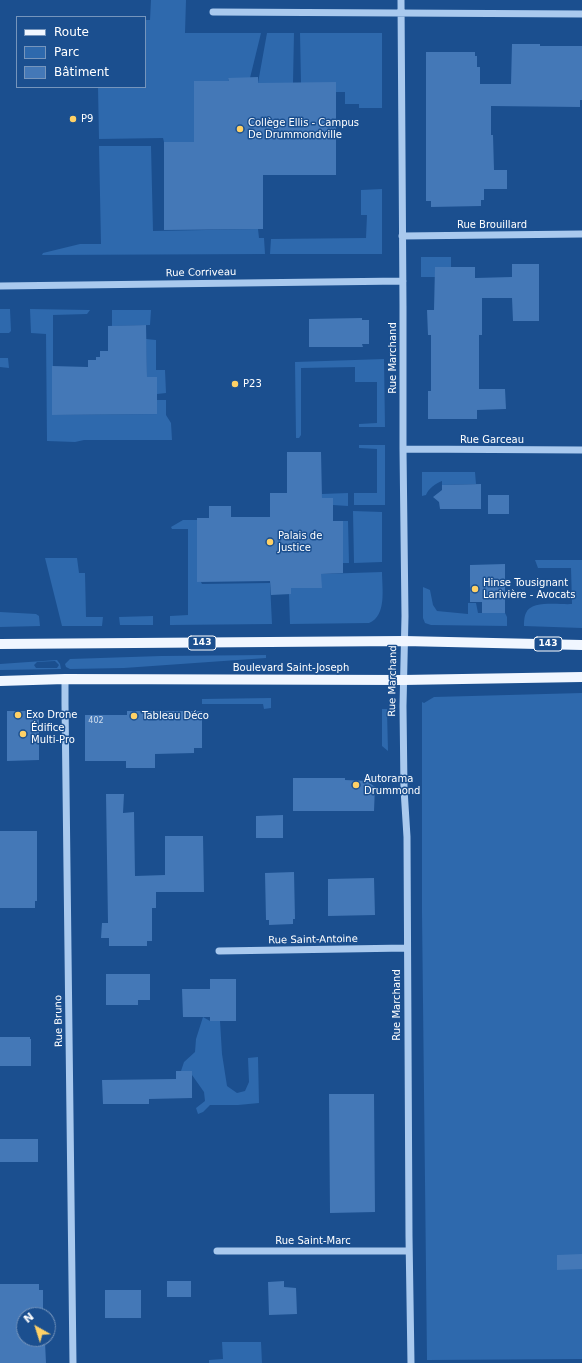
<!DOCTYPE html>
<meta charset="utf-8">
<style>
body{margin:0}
#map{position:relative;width:582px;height:1363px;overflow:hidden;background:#1b4f8f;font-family:"DejaVu Sans",sans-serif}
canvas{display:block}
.legend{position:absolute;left:16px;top:16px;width:130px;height:72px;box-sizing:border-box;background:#1b4f8f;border:1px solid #7695bc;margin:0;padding:5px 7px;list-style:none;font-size:12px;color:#fff}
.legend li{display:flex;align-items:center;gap:8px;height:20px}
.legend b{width:20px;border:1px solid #7695bc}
.north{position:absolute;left:16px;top:1307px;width:40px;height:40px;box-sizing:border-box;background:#1b4f8f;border:1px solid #7695bc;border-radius:50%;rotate:321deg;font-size:11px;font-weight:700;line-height:16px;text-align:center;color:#fff}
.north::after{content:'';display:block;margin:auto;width:14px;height:18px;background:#ffd166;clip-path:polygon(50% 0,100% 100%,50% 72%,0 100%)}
</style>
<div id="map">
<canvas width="582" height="1363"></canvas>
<ul class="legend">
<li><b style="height:5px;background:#f0f6ff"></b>Route</li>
<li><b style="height:11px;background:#2e69ad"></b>Parc</li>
<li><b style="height:11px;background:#4478b7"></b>Bâtiment</li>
</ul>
<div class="north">N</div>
</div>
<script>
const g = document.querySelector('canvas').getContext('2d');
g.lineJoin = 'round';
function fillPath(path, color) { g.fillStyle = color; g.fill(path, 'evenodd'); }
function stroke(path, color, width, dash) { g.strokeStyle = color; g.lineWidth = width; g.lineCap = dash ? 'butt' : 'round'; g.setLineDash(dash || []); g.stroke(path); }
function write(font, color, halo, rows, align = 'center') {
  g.font = font + ' "DejaVu Sans",sans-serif'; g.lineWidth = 3; g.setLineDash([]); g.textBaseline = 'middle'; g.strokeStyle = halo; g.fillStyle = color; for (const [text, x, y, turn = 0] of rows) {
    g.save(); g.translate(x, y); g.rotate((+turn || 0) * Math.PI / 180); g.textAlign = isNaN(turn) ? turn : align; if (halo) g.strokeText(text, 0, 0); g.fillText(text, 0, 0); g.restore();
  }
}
fillPath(new Path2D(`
 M151,0H186L185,33H261L250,78H228L229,81H194V142H164L163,138L99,139L98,87H145V20H150Z
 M267,33H294L293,83H258Z
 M300,33H382V108H359V104H345V92H336V83H301Z
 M99,146H151L153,231L258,229L259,238H264L265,254L42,255L43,253L80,244H101Z
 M382,189V254H270L271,239L366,238L367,215H361V190Z
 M421,257H451V267H435V277H421Z
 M0,309H10L11,331L9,333H0Z
 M30,309L90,310L87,314L53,315V415L157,414V400H166V415L171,423L172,440H84L75,442L47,441L46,334L31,333Z
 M112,310H151L150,325L112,326Z
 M146,339L156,340V370H165L166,393L157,394L147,377Z
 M0,358H8L9,368L0,367Z
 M384,359L385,427H359V424L377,423V382H355V367L301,368V435L299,438H296L295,362Z
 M359,445H385V505H354V493H377V449L359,448Z
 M422,472H475L476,484L442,485V481C436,483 428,489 426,495L422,496Z
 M348,493V506L333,505V498H322V494Z
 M353,511L382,512V562L354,563Z
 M183,520H197L198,581L201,582L202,584L270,583L272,624L170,625V616L188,615V529H172L171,527Z
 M343,521H348L349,563H343Z
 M45,558H77L79,573H85L86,617H103L102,626H62Z
 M535,560H582V628L524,626C524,623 524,617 526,613C531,600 560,605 572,604L571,568H538Z
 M382,572C382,588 387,616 369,623L290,624L289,594H291V588H321V574Z
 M423,587L430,590L433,605L437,611L468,614V603H476L478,613H505L507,617V626L431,625L425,623L423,618Z
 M0,612L36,614L39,616L40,626L0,627Z
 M153,616V625H120L119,617Z
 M266,655V658L124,668L70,669L66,667L65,664L70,659L161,656Z
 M57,660L60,664L61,669L0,670V664ZM55,661L59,665L57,668H36L34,665L37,662Z
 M582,693V1359L427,1360L422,913V702L424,703L434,697Z
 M271,698V708L264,709L263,704H202V699Z
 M382,709H387V711L388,751L382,746Z
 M203,1017L210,1021H220L222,1054L227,1086L237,1093L245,1091L249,1082L248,1058L258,1057L259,1103L238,1105H210L203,1112L198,1114L196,1108L205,1101L204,1092L192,1075V1071H181L184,1062L195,1052L196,1039Z
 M222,1342H261L262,1363H209V1360L223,1359Z`), '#2e69ad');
fillPath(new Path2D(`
 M512,44H540V46H582V100H580V107L491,106V135H493L494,170H507V189H484V200H481V206L431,207V201H426V52H475V56H477V67H480V84H511Z
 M258,77V83L336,82V175H263V229L164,230V142H194V81H229L228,78Z
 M512,264H539V321H513L512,298H482V335H479V389H505L506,409L477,410V419H428V391H431V335H428L427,310H434L435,267H475V278L512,277Z
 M362,318V320H369V344H362L363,347H309V319Z
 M146,325L147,377H157V414L52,415V366L88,367V360H96V357H100V351H108V326Z
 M287,452H321L322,498H333V521H343V573L321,574L322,588H291V594L271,595L270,581L197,582V518H209V506H231V517H270V493H287Z
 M481,484V509H440L439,502L433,497L442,490V485Z
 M488,495H509V514H488Z
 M505,564V613H482V602H470V565Z
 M7,711H39V760L7,761Z
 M127,711H202V748H194V753L155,754V768H126V761H85V715H127Z
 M293,778H345V780L367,781L375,787L374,811H293Z
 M106,794H124L123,813L134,812L135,876L165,875V836H203L204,892H156V908H152V941H147V946H109V938H101L102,923H108Z
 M283,815V838H256V816Z
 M0,831H37V901H35V908H0Z
 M294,872L295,919H293V924L269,925V920H266L265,873Z
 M374,878L375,915L328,916V879Z
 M106,974H150V1000H138V1005H106Z
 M210,979H236V1021H210V1017H183L182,989H210Z
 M0,1037H30V1039H31V1066H0Z
 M176,1071H192V1098L149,1099V1104H103L102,1080L176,1079Z
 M329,1094H374L375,1212L330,1213Z
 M0,1139H38V1162H0Z
 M582,1254V1269L557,1270V1255Z
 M167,1281H191V1297H167Z
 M284,1281V1287L296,1288L297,1314L269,1315L268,1282Z
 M0,1284H39V1290H43V1315H24V1339H43V1342H45L46,1363H0Z
 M105,1290H141V1318H105Z`), '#4478b7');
stroke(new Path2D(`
 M401,0L403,306V449L405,616L403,706L404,789L407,837L409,1236L411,1363
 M213,12L582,14
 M402,236L582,234
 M0,286L403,281
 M403,449L582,450
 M65,679V704L73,1363
 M219,951L407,948
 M217,1251H409`), '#a9c9ee', 7);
stroke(new Path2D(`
 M0,644L404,641L582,645
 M0,681L65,679L403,680L582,677`), '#f0f6ff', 10);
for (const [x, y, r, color] of [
 [73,119,4,"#ffd166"],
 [240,129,4,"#ffd166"],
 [235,384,4,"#ffd166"],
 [270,542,4,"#ffd166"],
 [475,589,4,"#ffd166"],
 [18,715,4,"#ffd166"],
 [134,716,4,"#ffd166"],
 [23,734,4,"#ffd166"],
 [356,785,4,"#ffd166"]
]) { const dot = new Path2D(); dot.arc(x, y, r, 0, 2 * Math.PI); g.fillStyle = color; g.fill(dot); stroke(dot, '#1b4f8f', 1.5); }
write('8px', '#d0dded', null, [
 ["402",96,721]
]);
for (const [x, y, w] of [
 [202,643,28],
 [548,644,28]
]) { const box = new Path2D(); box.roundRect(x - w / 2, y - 7, w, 14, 3); g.fillStyle = '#1b4f8f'; g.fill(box); stroke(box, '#fff', 1); }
write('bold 9px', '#fff', null, [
 ["143",202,643],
 ["143",548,644]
]);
write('10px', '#fff', '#1b4f8f', [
 ["P9",81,119],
 ["Collège Ellis - Campus",248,123],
 ["De Drummondville",248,135],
 ["P23",243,384],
 ["Palais de",278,536],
 ["Justice",278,548],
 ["Hinse Tousignant",483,583],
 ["Larivière - Avocats",483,595],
 ["Exo Drone",26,715],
 ["Tableau Déco",142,716],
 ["Édifice",31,728],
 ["Multi-Pro",31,740],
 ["Autorama",364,779],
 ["Drummond",364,791]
], 'left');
write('10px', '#fff', '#1b4f8f', [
 ["Rue Brouillard",492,225],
 ["Rue Corriveau",201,273,-1],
 ["Rue Marchand",393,358,-90],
 ["Rue Garceau",492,440],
 ["Boulevard Saint-Joseph",291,668],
 ["Rue Marchand",393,681,-89],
 ["Rue Saint-Antoine",313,940,-1],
 ["Rue Marchand",397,1005,-90],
 ["Rue Bruno",59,1021,-91],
 ["Rue Saint-Marc",313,1241]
]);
</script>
